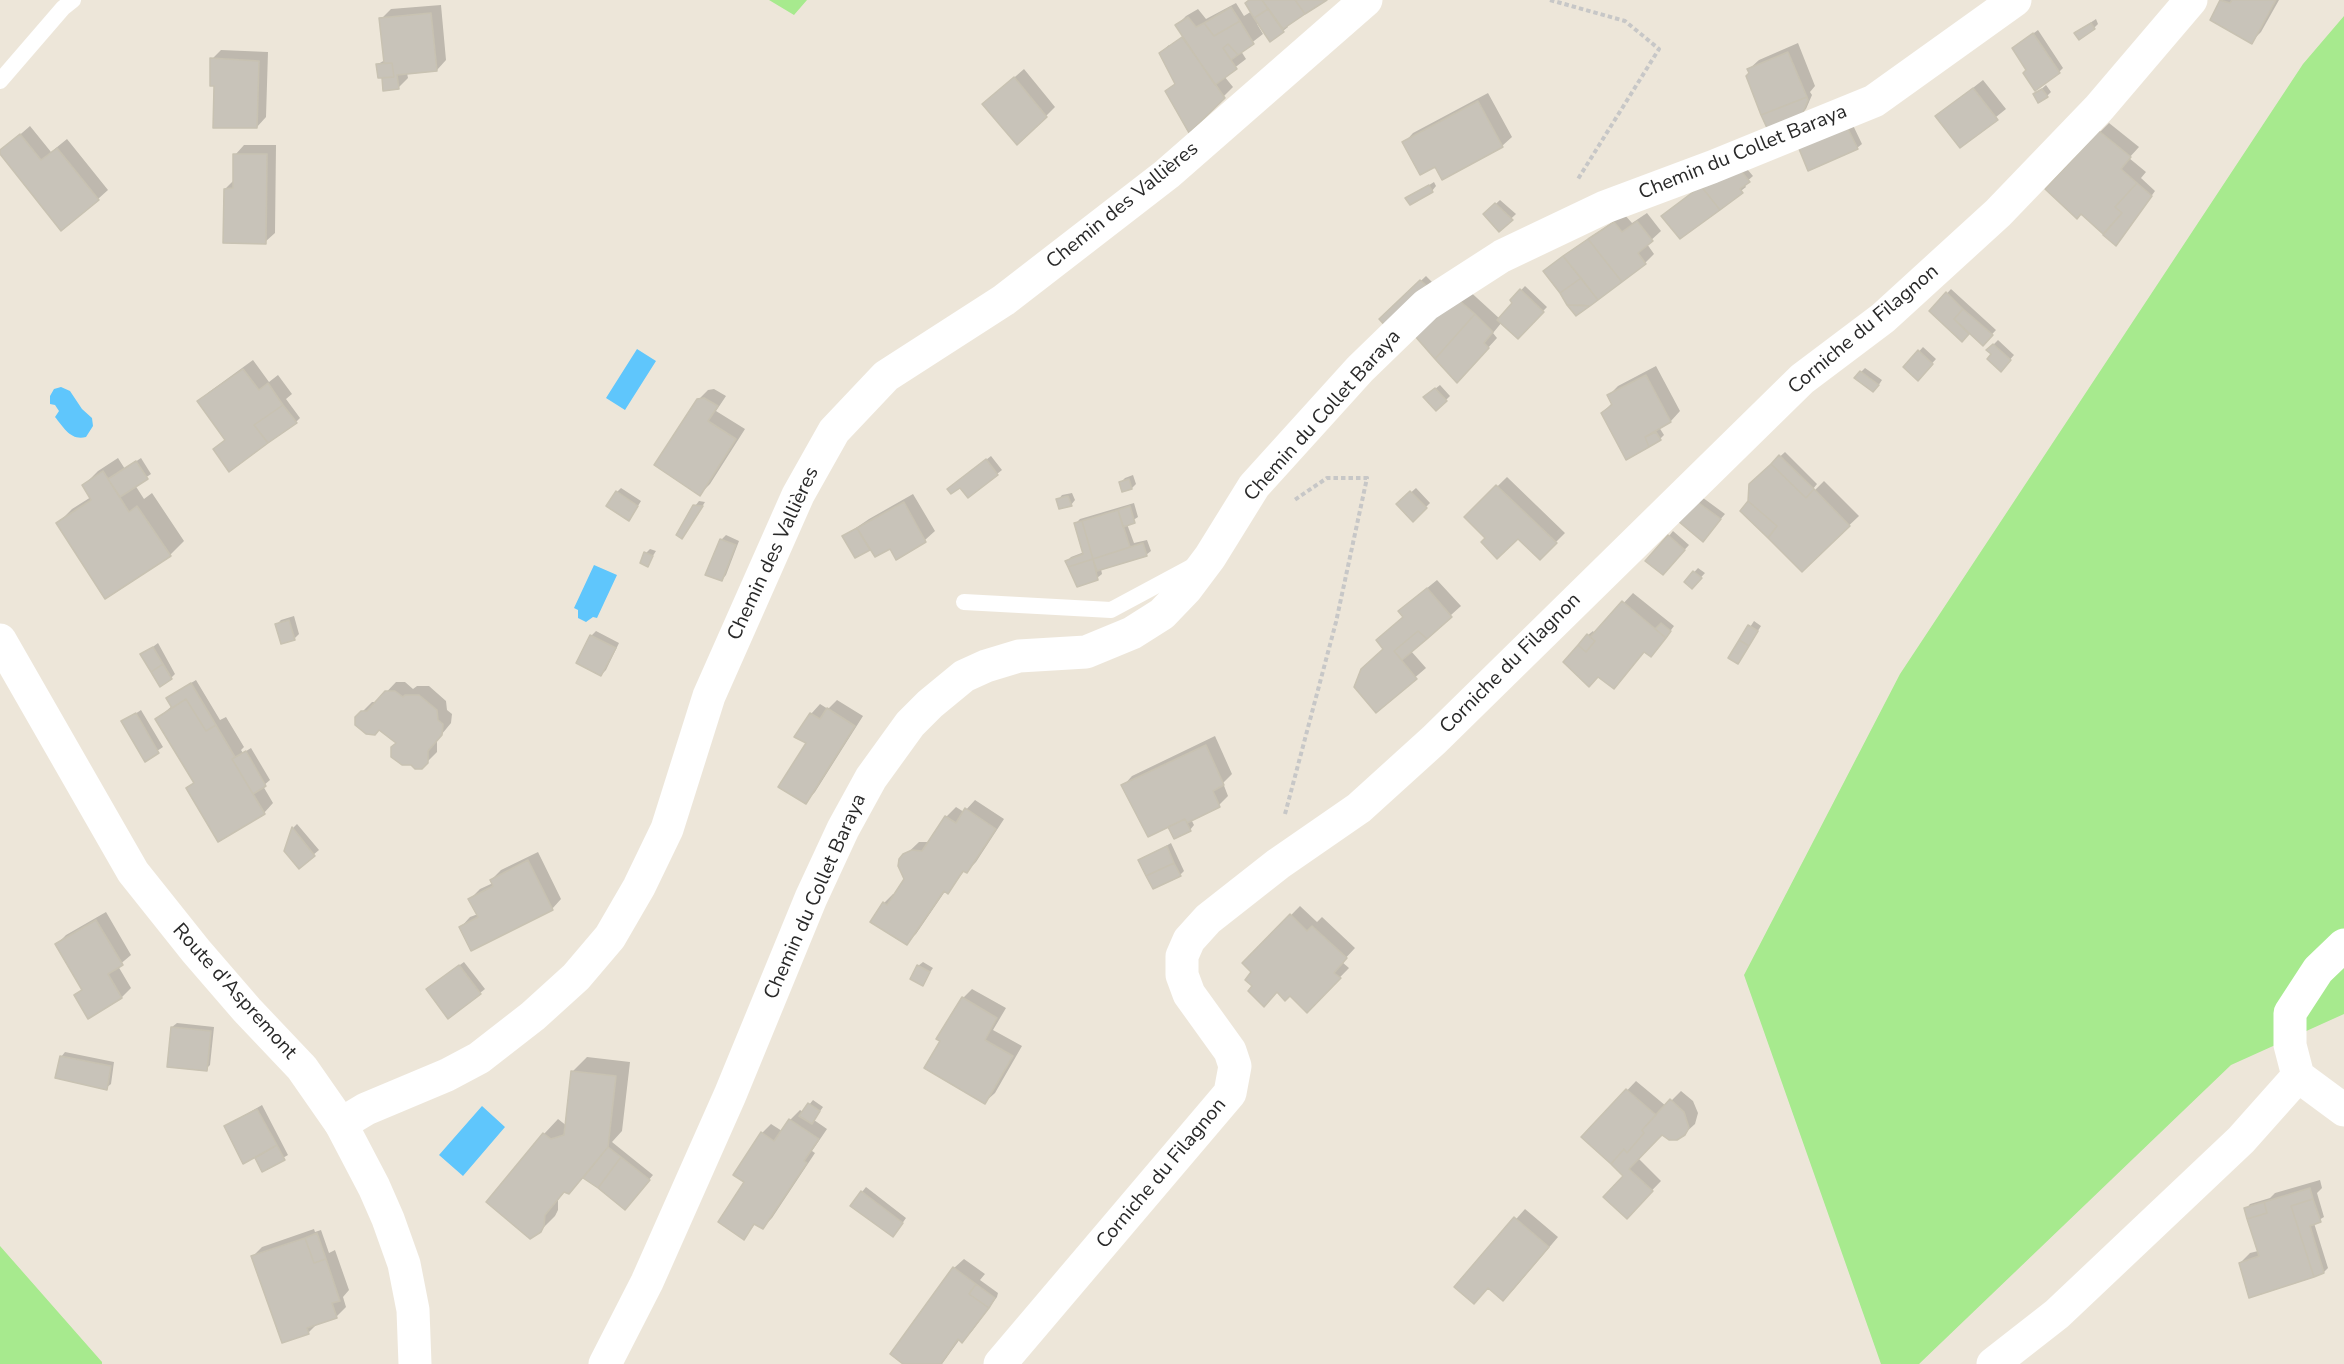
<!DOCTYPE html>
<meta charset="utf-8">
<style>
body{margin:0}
canvas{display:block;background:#ede6d9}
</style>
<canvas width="2344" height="1364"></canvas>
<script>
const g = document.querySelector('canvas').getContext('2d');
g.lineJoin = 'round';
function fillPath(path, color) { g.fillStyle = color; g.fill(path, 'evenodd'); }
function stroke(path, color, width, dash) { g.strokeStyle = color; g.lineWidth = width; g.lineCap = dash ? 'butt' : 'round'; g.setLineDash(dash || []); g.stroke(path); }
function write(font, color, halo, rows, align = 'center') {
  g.font = font + ' "Nunito Sans",sans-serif'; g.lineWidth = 5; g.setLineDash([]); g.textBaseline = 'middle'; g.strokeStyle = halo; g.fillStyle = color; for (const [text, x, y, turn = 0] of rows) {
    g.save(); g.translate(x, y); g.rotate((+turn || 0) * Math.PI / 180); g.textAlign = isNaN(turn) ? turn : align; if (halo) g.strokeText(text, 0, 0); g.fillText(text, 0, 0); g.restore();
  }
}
fillPath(new Path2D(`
 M769,0H807L794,15Z
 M2344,16V1014L2231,1065L1919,1364H1881L1744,975L1900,674L2303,64Z
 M0,1246L102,1362V1364H0Z`), '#a7ea8e');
fillPath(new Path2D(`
 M637,349L656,361L625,410L606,398Z
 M61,387L70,391L82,409L92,418L93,426L86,437C71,441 64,428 55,417L59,411L55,405L50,404V396L54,389Z
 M594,565L617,575L597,618L593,617L586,622L578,618V610L574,608Z
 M482,1106L505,1127L463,1176L439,1155Z`), '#5fc6fc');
fillPath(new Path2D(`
 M1250,0H1325L1287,25L1288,27L1283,31L1259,22L1257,24L1263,34L1241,51L1246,59L1224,76L1233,87L1189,131L1167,92L1176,83L1160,53L1169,45V48L1189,34L1177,25L1186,16L1198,9L1206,19L1236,3L1244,16L1252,11Z
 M2222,0H2279L2261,32L2251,42L2212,20Z
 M441,5L446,60L437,70L407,73L408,78L398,88L385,90L384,76L378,64L385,60L381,19L391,9Z
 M2096,19L2098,24L2094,28L2081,29Z
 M2038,30L2063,68L2059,72L2028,70L2019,44Z
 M1798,43L1815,86L1810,92L1812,95L1806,109L1801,114L1749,69L1759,60Z
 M221,50L268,52L266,117L257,127L215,84L212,59Z
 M1024,69L1055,107L1046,116L984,104Z
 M1983,80L2006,109L1960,146L1937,116Z
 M2046,85L2051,92L2047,96L2035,95Z
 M1488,93L1512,137L1502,146L1435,165L1404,143L1413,133Z
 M1850,119L1862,144L1857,148L1798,145Z
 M2109,123L2139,147L2129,158L2146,172L2141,178L2155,191L2120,240L2113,222L2100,132Z
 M30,126L51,152L67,139L108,190L98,199L0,152Z
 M244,145H276L275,233L265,242L225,189L234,180L235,155Z
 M1742,163L1753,176L1744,184L1746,187L1680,237Z
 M1434,182L1436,186L1432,191L1407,199Z
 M1500,200L1516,214L1499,230L1485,214Z
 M1647,213L1661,231L1647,244L1654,254L1645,263L1594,235L1624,214L1632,223Z
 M1426,276L1436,286L1381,319Z
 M1525,286L1547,307L1518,337L1502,322L1493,333L1497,338L1467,371L1416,336L1465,287L1500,319L1514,303L1512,300Z
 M1951,289L1996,330L1983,344L1970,332L1962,340L1931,311Z
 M1998,340L2014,355L2001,370L1988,350Z
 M1923,347L1936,359L1918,379L1905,367Z
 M253,360L269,382L278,375L292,394L286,399L300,418L296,422L215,449L226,439L199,401L209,392Z
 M1656,366L1680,411L1671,421L1659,427L1664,435L1660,439L1627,458L1602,413L1612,403L1609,395L1618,386Z
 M1865,368L1882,380L1878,386L1861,372Z
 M1440,385L1450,396L1446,400L1430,393Z
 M714,389L726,396L716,411L745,429L710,484L700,494L698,400L708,390Z
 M1785,452L1817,484L1813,489L1815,490L1824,481L1859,516L1802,570L1750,501L1760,475Z
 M991,456L1002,470L997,474L968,496L961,486L949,489Z
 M118,458L125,469L141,458L151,474L135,485L144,499L152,493L184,541L170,555L58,523L72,509L91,497L83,486L98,471Z
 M1133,475L1136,484L1132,488L1123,491L1121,482L1125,478Z
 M1507,477L1565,533L1540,558L1518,537L1487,538L1466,517Z
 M621,488L641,501L633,514L617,492Z
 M1416,488L1430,503L1413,520L1398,504Z
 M1695,492L1725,514L1707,535Z
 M1072,493L1075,500L1071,505L1058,500L1062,495Z
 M913,494L935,531L925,540L897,557L891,547L869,549L844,536L869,519Z
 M699,501L705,502L686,532L695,506Z
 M1134,503L1138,517L1127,524L1134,543L1147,540L1151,551L1146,555L1101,569L1102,574L1097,578L1067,561L1071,557L1084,552L1076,523L1080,519Z
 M1673,531L1689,545L1667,569L1669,536Z
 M726,535L739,541L726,575L722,580L721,540Z
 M650,549L656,551L647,565L646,553Z
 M1698,568L1705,573L1692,587L1686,581Z
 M1437,580L1461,606L1411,651L1426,668L1376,711L1385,649L1404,616L1410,602Z
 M1633,593L1674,626L1660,645L1645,651L1623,677L1588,635L1593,631L1595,634Z
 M294,616L299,634L295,638L282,642L276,625L281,620Z
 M1754,621L1761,626L1738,662L1730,658Z
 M596,631L619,643L606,670L601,675L591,636Z
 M158,643L175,674L171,678L142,655Z
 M196,680L220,720L226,717L244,747L241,750L243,753L251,748L270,780L263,786L273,803L264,813L188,788L195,782L157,719L173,705V694Z
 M396,682H405L413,689L417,686H429L446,701L447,710L452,714L451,723L437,740V752L422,767L380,728L356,718L372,702H377Z
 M837,700L863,716L815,792L806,802L811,714L820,704L828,709Z
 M141,710L163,747L145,759L123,722Z
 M1215,736L1232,774L1223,783L1228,796L1219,805L1191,819L1194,825L1190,830L1170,827L1123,786L1132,776Z
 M975,800L1004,819L976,862L967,871L965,870L948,892L946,890L916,934L906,943L884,903L893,894L895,895L905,879L900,860L919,842H930L946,817L956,807L964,812Z
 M297,824L319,850L299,867L286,850L293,828Z
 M1171,843L1184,871L1180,875L1140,861Z
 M538,852L561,899L552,909L461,927L470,917L478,914L470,899L480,889L493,883L491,880L501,870Z
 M1300,906L1317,922L1322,917L1355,948L1342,962L1349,968L1307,1011L1290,994L1254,986L1253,972L1244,963Z
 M106,912L131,955L118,966L131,988L122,997L76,995L83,988L57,944L66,935Z
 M464,962L485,989L480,993L432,985Z
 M923,962L933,968L922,984L918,966Z
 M972,989L1006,1008L993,1030L1022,1046L995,1093L985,1102L963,998Z
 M177,1023L214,1027L210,1065L206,1069L172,1027Z
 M65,1052L114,1062L111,1084L106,1088L61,1057Z
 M587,1057L630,1062L622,1131L612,1142L653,1175L625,1208L584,1177L568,1193L565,1191L558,1200V1210L555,1216L540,1231L544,1134L558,1119L567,1126L573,1071Z
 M1636,1081L1666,1106L1681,1091L1693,1101L1698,1113L1695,1124L1684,1134L1662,1133L1638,1158L1661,1181L1636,1207L1625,1176L1583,1137Z
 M813,1100L823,1107L814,1120L827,1129L812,1151L815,1153L772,1218L763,1227L756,1223L743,1238L746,1182L762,1133L771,1124L782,1131L790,1120L800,1110L803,1112Z
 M262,1105L288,1155L262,1170L256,1156L226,1126Z
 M2320,1180L2322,1188L2317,1193L2324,1217L2314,1223L2328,1268L2324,1272L2240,1263L2250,1253L2258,1251L2246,1209L2250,1204L2270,1198L2275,1193Z
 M866,1187L906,1218L897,1231L862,1192Z
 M1525,1209L1558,1237L1513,1290L1503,1299L1489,1286L1456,1287Z
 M314,1229L315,1232L321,1230L329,1253L335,1250L349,1290L343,1297L346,1307L336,1317L318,1323L308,1333L252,1257L262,1247Z
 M964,1259L985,1274L980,1280L998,1293L997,1297L972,1331L962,1341L960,1339L942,1364H906L954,1268Z`), '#0003');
const building = new Path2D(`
 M1249,0H1262L1268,9L1254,18L1245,3Z
 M1262,0H1295L1305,14L1283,29Z
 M1295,0H1327L1305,14Z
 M2220,0L2230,3L2232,0H2276L2252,44L2210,20Z
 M1231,7L1240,21L1214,36L1204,23Z
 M1268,9L1284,32L1270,42L1254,18Z
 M431,13L437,71L397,75L399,89L383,91L382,78L394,77L392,63H384L379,18Z
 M1188,17L1196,27L1204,23L1214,36L1240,21L1254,44L1238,55L1228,44L1223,48L1237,69L1215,85L1175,25Z
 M2091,23L2095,29L2079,40L2074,33Z
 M2033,33L2060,73L2035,91L2023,73L2026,70L2012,48Z
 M1182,37L1225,98L1189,133L1165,91L1175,84L1159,53Z
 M1228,44L1238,55L1231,60L1223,48Z
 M1788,52L1807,97L1761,115L1746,76L1749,73L1747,69Z
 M210,58L259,61L257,128H213L214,86H210Z
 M392,63L394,77L378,78L376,64Z
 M1014,77L1047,117L1017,145L982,104Z
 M1973,88L1998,120L1960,148L1935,116Z
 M2042,89L2048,97L2038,103L2033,94Z
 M1807,97L1808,100L1802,115L1767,128L1761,115Z
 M1478,101L1503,147L1442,180L1435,167L1420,175L1402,142Z
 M1845,123L1858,149L1808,171L1797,144Z
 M2099,131L2131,157L2121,169L2137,183L2115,207L2122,213L2103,234L2081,214L2077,219L2045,189Z
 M20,134L41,160L57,148L99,200L61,231L0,154V150Z
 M233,154H267L266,244L223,243L224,189L233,188Z
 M1737,166L1750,182L1740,189L1743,193L1720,210L1701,186Z
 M2137,183L2152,196L2116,246L2103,235L2122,213L2115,207Z
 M1429,185L1433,192L1410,205L1405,198Z
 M1701,186L1720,210L1680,239L1661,216Z
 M1495,203L1513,220L1499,232L1483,214Z
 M1637,221L1653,241L1638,253L1646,264L1622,282L1588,239L1614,222L1622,232Z
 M1588,239L1622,282L1598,300L1563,256Z
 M1563,256L1581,278L1560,293L1543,271Z
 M1581,278L1598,300L1590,306L1567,305L1560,293Z
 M1420,280L1433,291L1389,330L1379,319Z
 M1520,289L1544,312L1518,339L1497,320L1512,303L1510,300Z
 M1946,292L1963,309L1954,319L1969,334L1962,342L1929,311Z
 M1454,296L1475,314L1435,359L1414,335Z
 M1567,305H1581L1590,306L1576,316Z
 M1963,309L1993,335L1983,346L1954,319Z
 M1475,314L1493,332L1484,343L1489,348L1457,383L1435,359Z
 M1993,344L2011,360L2001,372L1987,359L1991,354L1986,350Z
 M1918,350L1933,364L1918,381L1903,367Z
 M243,369L259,390L268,383L283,405L254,425L268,443L229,472L213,449L225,440L197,401Z
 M1860,371L1879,385L1873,392L1854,378Z
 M1646,375L1671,422L1645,437L1649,447L1626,460L1601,413L1612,405L1607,395Z
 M1435,388L1447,401L1436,411L1423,397Z
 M704,398L718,406L708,421L736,439L700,496L654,465L697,399Z
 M283,405L297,423L268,443L254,425Z
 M1656,432L1661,440L1649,447L1645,437Z
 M1779,455L1814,489L1806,498L1771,464Z
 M986,459L998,475L968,498L960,488L951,494L947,489Z
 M136,461L148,479L120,497L108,479Z
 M1771,464L1806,498L1814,489L1850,526L1802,572L1768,538L1777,526L1748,501L1749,484Z
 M103,471L129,512L137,506L171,556L105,599L56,523L91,500L82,485Z
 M1129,479L1132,489L1122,492L1119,482Z
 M1496,485L1557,543L1540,560L1518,539L1497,559L1481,542L1485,538L1464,517Z
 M616,491L638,506L629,521L606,506Z
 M1410,491L1427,508L1413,522L1396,504Z
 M1068,496L1072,506L1059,509L1056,499Z
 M1689,496L1721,519L1703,542L1672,516Z
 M1748,501L1777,526L1768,538L1740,511Z
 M904,502L926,542L896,560L890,549L875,557L857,528Z
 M693,505L703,506L682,539L676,535Z
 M1130,506L1135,523L1123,527L1118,510Z
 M1118,510L1130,547L1093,559L1082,521Z
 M1082,521L1093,559L1068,567L1065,561L1083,554L1074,523Z
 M857,528L870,550L855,558L842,536Z
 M1668,535L1685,550L1663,575L1645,561Z
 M720,539L736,545L722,581L705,575Z
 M1143,543L1147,556L1097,571L1093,559Z
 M644,552L653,556L648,567L640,563Z
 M1093,559L1098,580L1077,587L1068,567Z
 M1693,571L1702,578L1692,589L1684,582Z
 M1427,588L1452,617L1427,639L1418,631L1394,651L1417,679L1376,713L1354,687L1361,669L1383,649L1376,640L1403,617L1398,611Z
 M1622,601L1666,638L1651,657L1644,652L1614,689L1598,677L1589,687L1563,662L1578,645L1586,652L1595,641L1590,637Z
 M289,620L295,640L281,644L275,624Z
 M1661,623L1671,631L1666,638L1655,629Z
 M1748,625L1758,631L1749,646L1739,640Z
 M1418,631L1427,639L1402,660L1394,651Z
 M1587,634L1595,641L1586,652L1578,645Z
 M590,635L616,648L601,676L576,663Z
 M1739,640L1749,646L1738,664L1728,658Z
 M153,647L163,664L151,672L140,654Z
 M163,664L172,679L160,687L151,672Z
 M191,683L216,725L206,731L186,699L172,708L166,698Z
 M385,691H395L403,697L405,695H419L437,710L438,720L443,724L442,735L428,751V763L422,769H415L411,765H402L391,757V747L396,743L379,730L375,735L366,734L355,725V717L361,711H367Z
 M186,699L206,731L216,725L235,757L232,759L265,814L218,842L186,788L194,783L155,719Z
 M827,708L855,726L806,804L778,787L806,743L794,737L810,713L820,719Z
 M136,713L159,753L145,762L121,721Z
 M1206,745L1224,785L1213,791L1220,807L1187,823L1185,819L1148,837L1121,785Z
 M246,751L266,786L253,794L232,759Z
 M965,808L996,829L967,873L963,871L948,894L944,891L907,945L870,922L883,902L887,905L904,879L898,866L899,859L903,854L912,850L922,851L945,816L956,823Z
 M1185,819L1191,831L1174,839L1168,827Z
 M292,827L315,856L299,869L284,851Z
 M1167,846L1174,863L1146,876L1138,860Z
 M528,860L553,910L471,951L459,927L478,917L468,899L493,886L490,880Z
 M1174,863L1181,876L1153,889L1146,876Z
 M1290,914L1307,931L1312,926L1347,958L1334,973L1341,978L1307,1013L1290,996L1285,1001L1277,992L1264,1007L1248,991L1252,986L1245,980L1251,972L1242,963Z
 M96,920L123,965L108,974L122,998L88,1019L74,995L82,990L55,944Z
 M459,965L481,994L448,1019L426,989Z
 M917,965L930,972L923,986L910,979Z
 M962,997L997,1018L985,1040L1013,1056L985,1104L924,1068L940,1041L936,1039Z
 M171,1027L211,1031L207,1071L167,1067Z
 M60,1056L111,1066L107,1090L55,1078Z
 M571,1071L616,1076L608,1147L569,1194L564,1192L545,1215L544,1226L541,1232L530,1239L486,1202L543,1133L551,1139L564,1135Z
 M1626,1089L1656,1115L1642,1130L1644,1133L1627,1153L1624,1149L1611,1164L1581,1137Z
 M1670,1099L1684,1112L1689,1128L1685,1135L1677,1140H1669L1662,1135L1629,1169L1653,1191L1627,1219L1603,1197L1623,1176L1611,1164L1624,1149L1627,1153L1644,1133L1642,1130Z
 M808,1103L820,1111L812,1124L799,1116Z
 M257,1109L277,1145L243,1164L224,1126Z
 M789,1119L819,1139L804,1161L807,1163L763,1229L754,1224L744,1240L718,1222L744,1182L733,1175L761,1132L774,1141Z
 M277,1145L285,1160L262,1172L255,1158Z
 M608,1147L621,1157L598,1188L583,1178Z
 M621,1157L650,1180L625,1210L598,1188Z
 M2310,1188L2313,1199L2291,1206L2314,1277L2249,1298L2239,1263L2259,1256L2247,1219L2267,1213L2264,1202Z
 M861,1191L903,1223L893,1237L850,1206Z
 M2313,1199L2321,1222L2310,1226L2324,1273L2314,1277L2291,1206Z
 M2264,1202L2267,1213L2247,1219L2244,1208Z
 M1514,1217L1549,1247L1503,1301L1488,1288L1474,1304L1454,1287Z
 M317,1233L326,1259L314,1263L305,1238Z
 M305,1238L314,1263L326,1259L340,1301L332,1303L337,1318L307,1328L309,1334L282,1343L251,1256Z
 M953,1267L976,1284L969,1294L989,1308L962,1343L958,1339L941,1364H903L890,1354Z
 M976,1284L995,1298L989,1308L969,1294Z`);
fillPath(building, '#c8c3b9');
stroke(building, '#c8c2b2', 1.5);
stroke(new Path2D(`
 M1550,0L1625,21L1659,49L1578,179
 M1285,814L1336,622L1367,478H1327L1293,501`), '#c7c7c7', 4, [4.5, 3]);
stroke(new Path2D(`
 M0,81L63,8L73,0
 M964,602L1111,610L1193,566`), '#fff', 16);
stroke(new Path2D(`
 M2344,945L2318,970L2290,1013V1045L2298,1076L2344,1110
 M341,1124L366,1109L447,1075L479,1058L533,1016L576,977L610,937L639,887L667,829L709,696L798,495L834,431L886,376L1004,300L1167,174L1366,0
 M605,1364L647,1282L730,1095L811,898L843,829L871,778L910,724L930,704L964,676L986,666L1019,656L1086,652L1132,633L1162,614L1186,589L1210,557L1254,486L1360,369L1426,305L1502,256L1605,207L1712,167L1874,101L2015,0
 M1000,1364L1230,1093L1235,1066L1230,1051L1189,994L1182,975V956L1189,940L1208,919L1278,864L1359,808L1434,740L1802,379L1883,318L1998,213L2099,108L2191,0
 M1993,1364L2057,1314L2241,1140L2298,1076`), '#fff', 33);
stroke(new Path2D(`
 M0,640L133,872L196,951L247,1010L302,1068L341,1124L374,1187L388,1219L404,1264L413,1310L415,1364`), '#fff', 33);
write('20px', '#292929', '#fff', [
 ["Chemin du Collet Baraya",1743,153,-22],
 ["Chemin des Vallières",1123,206,-39],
 ["Corniche du Filagnon",1864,330,-40],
 ["Chemin du Collet Baraya",1323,416,-48],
 ["Chemin des Vallières",774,554,-65],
 ["Corniche du Filagnon",1511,664,-45],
 ["Chemin du Collet Baraya",816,897,-66],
 ["Route d'Aspremont",234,992,48],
 ["Corniche du Filagnon",1162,1174,-50]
]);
</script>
